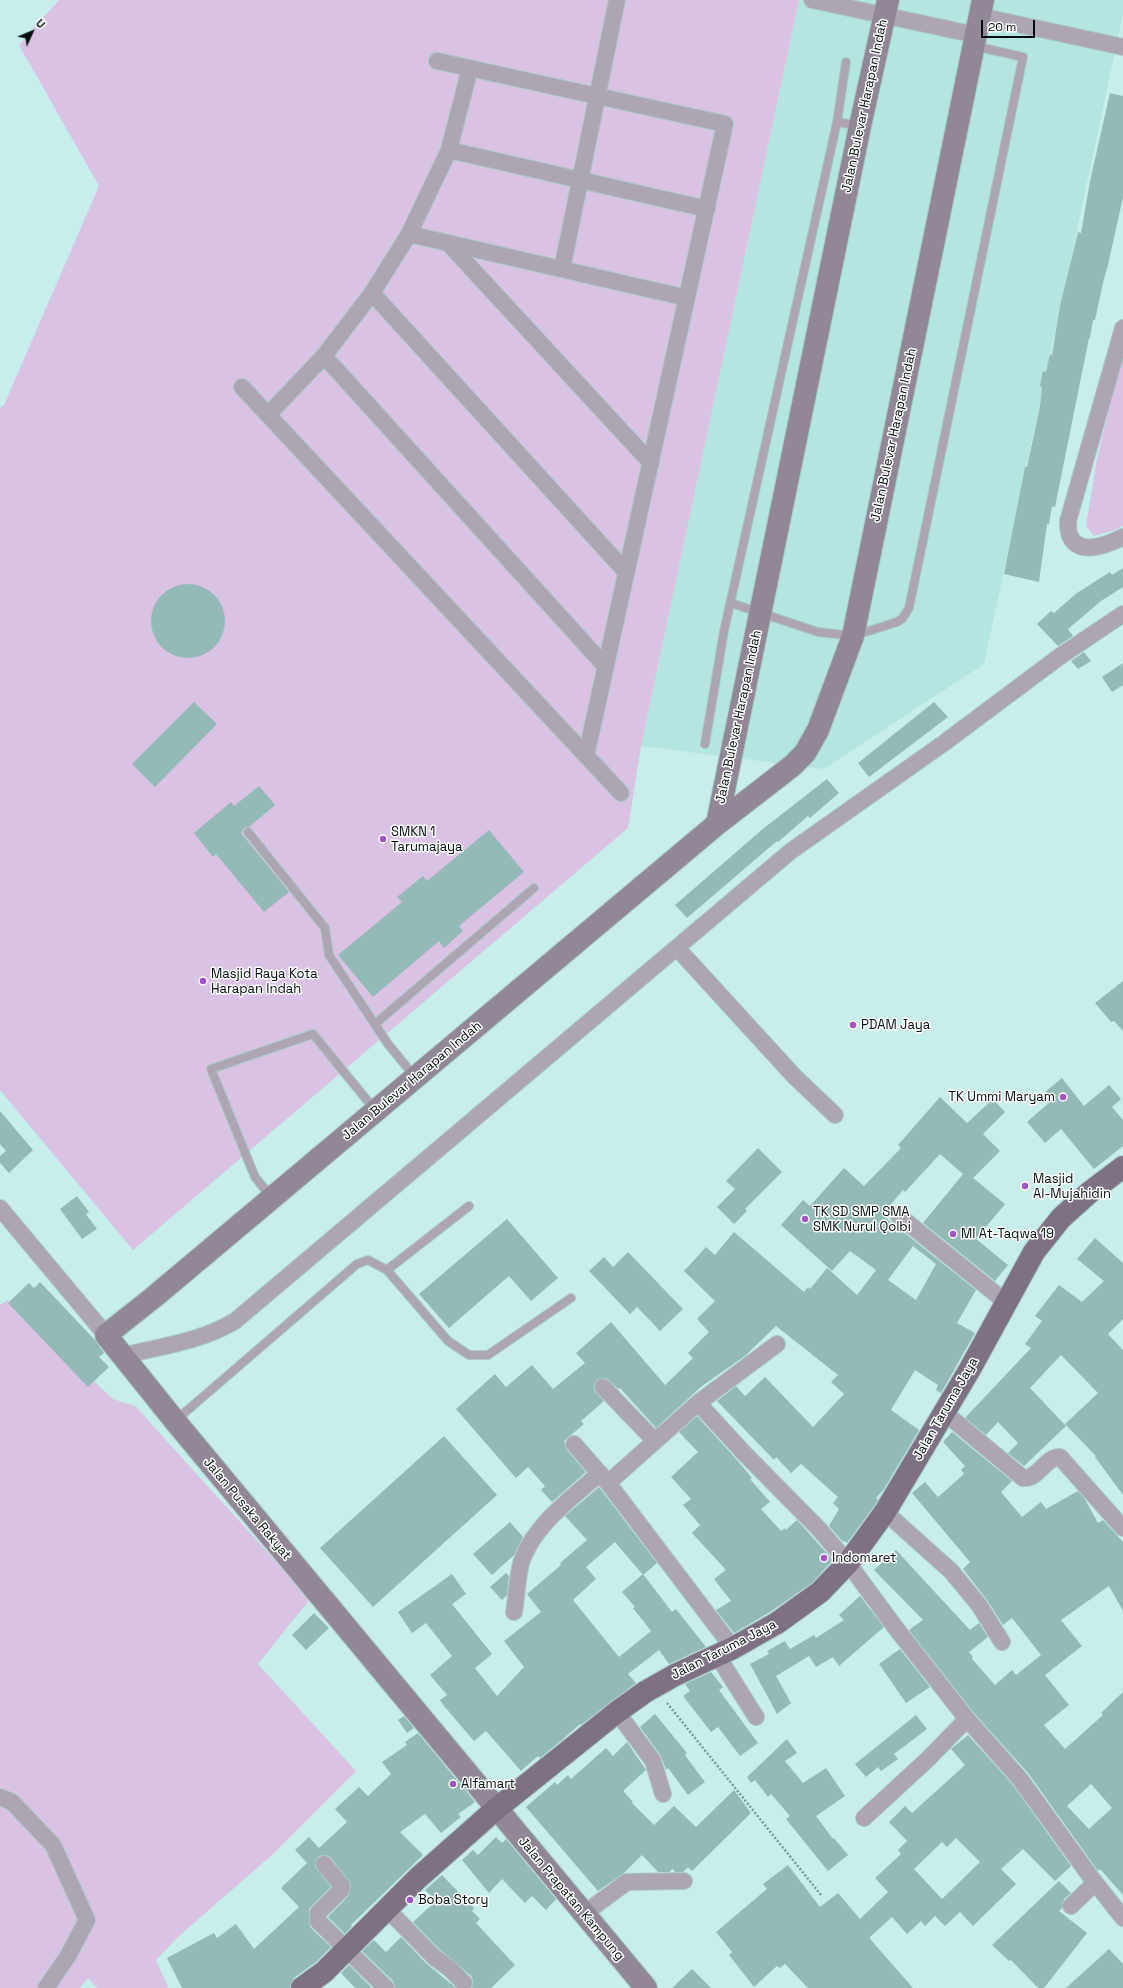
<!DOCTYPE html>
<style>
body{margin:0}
#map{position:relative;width:1123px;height:1988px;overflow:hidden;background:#c7eeeb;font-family:"Space Grotesk",sans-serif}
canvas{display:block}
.north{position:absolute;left:12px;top:12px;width:40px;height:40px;-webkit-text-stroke:3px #fff;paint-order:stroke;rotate:46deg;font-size:11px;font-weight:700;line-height:16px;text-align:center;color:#030e0e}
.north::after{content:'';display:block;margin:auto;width:14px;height:18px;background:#030e0e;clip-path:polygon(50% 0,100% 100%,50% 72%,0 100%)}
.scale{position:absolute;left:981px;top:20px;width:54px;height:18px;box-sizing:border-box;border:2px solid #030e0e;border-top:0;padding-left:5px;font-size:12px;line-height:14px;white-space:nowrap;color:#030e0e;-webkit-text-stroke:3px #fff;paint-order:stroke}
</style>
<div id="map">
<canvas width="1123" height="1988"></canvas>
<div class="north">U</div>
<div class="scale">20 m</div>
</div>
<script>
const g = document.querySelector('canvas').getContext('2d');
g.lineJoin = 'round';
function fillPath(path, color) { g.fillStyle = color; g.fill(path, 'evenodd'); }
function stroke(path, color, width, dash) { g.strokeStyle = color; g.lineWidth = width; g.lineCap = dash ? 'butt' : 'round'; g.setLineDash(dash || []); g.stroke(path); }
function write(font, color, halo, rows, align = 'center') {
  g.font = font + ' "Space Grotesk",sans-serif'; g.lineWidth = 3; g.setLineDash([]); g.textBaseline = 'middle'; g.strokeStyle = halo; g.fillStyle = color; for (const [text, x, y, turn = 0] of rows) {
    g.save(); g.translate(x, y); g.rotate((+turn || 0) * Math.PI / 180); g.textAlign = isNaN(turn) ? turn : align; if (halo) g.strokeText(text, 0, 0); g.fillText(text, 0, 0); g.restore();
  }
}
fillPath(new Path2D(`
 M799,0H1123V15L984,664L824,769L641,746Z`), '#b4e5e1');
fillPath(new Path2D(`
 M59,0H799L641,746L628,828L133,1250L0,1090V408L4,405L99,186L19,45Z
 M1123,350V526L1115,530L1094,536L1086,526L1097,459Z
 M8,1300L113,1399L135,1406L310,1599L258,1664L356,1771L272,1855L179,1936L156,1960L168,1987L167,1988H97L88,1978L80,1988H0V1305Z`), '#d9c2e4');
fillPath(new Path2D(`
 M1110,93L1123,96V197L1108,265L1103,283L1095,320H1093L1090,338H1089L1055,507L1052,506L1049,524H1047L1039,582L1004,574L1025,467H1027L1040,406L1042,387L1040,386L1043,371L1046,372L1050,354L1052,355L1060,306L1078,232L1081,233L1090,181Z
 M1123,568V587L1101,601L1068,629L1073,636L1058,646L1037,624L1051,611L1054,613L1077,593L1110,572L1112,575Z
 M151 621a37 37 0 1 1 74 0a37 37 0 1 1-74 0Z
 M1084,652L1091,661L1078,669L1071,661Z
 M1123,663V685L1112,692L1102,677Z
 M194,702L217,724L155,787L132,764Z
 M934,702L948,717L869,777L858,763Z
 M827,779L839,793L810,818L808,816L778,842L777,841L687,918L675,905L764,828Z
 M259,786L275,805L249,827L244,828L241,833L289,892L264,912L216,854L213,857L194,833L231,802L234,806Z
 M489,830L524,872L459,926L463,931L444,948L439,941L373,997L338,955L402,902L397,897L423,876L427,881Z
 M1123,981V1031L1114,1021L1111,1022L1095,1003Z
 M1062,1078L1084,1106L1109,1085L1121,1099L1112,1107L1123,1120V1146L1094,1169L1061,1129L1045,1143L1027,1122L1051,1101L1045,1092Z
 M940,1097L967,1123L993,1099L1005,1112L983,1134L1000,1151L973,1178L1005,1204L976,1239L1008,1265L995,1281L923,1223L963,1174L940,1154L905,1192L903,1190L882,1215L976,1290L957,1323L975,1333L941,1393L936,1390L938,1385L915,1370L891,1410L919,1430L884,1489L876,1498L878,1500L875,1505L847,1543L844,1541L843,1542L829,1526L839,1509L833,1503L838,1497L801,1464L791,1473L776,1457L774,1460L717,1401L736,1386L745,1396L765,1377L813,1427L844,1394L831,1382L838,1375L776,1326L745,1356L702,1386L656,1428L620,1388L618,1389L606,1378L597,1380L594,1385V1390L604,1401L581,1421L584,1424L564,1441L567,1450L586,1472L552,1502L541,1490L545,1486L528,1467L516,1478L456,1409L495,1374L506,1387L532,1365L553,1389L585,1363L576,1353L611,1322L665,1385L693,1358L688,1353L709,1332L697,1319L715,1301L684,1271L706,1247L715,1255L734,1232L804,1292L808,1287L810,1289L827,1268L857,1295L876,1270L850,1251L832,1271L781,1225L803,1200L810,1206L844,1168L864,1186L901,1148L898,1145ZM913,1246L936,1264L916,1300L888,1280Z
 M0,1111L33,1150L9,1173L0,1163V1156L6,1151L0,1144Z
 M758,1148L782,1172L745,1209L747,1211L734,1224L717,1207L735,1189L726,1181Z
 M77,1196L89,1212L86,1214L97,1229L82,1239L60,1209Z
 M507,1219L558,1278L531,1301L509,1276L449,1328L419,1294Z
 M1095,1238L1123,1263V1319L1108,1334L1123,1350V1495L1095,1457L1096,1456L1065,1424L1098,1393L1061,1355L1030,1388L1066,1426L1024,1466L1008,1453L1018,1443L998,1422L986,1435L965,1418L1031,1348L1025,1344L1042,1321L1035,1316L1059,1285L1082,1302L1104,1281L1077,1259Z
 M628,1252L683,1309L660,1331L637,1307L630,1314L589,1271L604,1257L613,1267Z
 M40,1282L95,1340L104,1353L99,1357L109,1367L88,1387L8,1303L29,1283L34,1288Z
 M697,1416L738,1461L752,1478L750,1479L770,1502L761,1509L781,1531L785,1528L786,1530L797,1520L833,1560L812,1583L770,1612L734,1633L716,1610L731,1601L714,1579L726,1570L692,1533L700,1525L683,1505L691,1499L671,1477L698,1452L679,1432Z
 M952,1432L1012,1481L1001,1492L1022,1517L1041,1502L1046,1509L1078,1491L1085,1499L1098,1523L1103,1520L1123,1542V1611L1109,1586L1061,1620L1082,1646L1045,1675L1069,1705L1044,1725L1065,1749L1103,1715L1101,1713L1123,1692V1895L1100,1869L1098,1871L1028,1773L974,1713L909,1630L923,1620L874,1570L896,1550L970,1630L979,1623L988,1637L969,1652L973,1657L972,1659L995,1685L1012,1670L1016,1675L1041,1655L1012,1618L1003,1625L987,1600L963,1569L970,1562L912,1493L925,1482L938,1497L964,1474L961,1470L965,1466L943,1442ZM1091,1784L1112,1808L1089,1829L1067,1806Z
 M444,1436L497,1495L373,1607L320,1548Z
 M599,1487L657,1563L643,1575L615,1542L586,1567L596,1579L573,1600L619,1657L651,1631L633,1608L635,1607L622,1592L643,1574L672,1612L676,1609L706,1647L669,1664L659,1650L628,1674L636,1683L581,1725L580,1724L562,1740L540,1758L538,1756L521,1771L486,1731L474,1741L444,1706L440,1700L447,1695L430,1675L452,1656L426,1623L412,1633L398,1612L452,1574L466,1594L452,1604L492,1654L475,1668L497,1696L524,1667L504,1641L541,1612L527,1594L561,1565L560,1563L587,1540L565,1516Z
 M510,1522L523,1537L514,1555L492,1575L473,1554Z
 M506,1573L509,1576L507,1595L502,1600L490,1587Z
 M860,1596L884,1627L839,1666L833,1657L816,1667L809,1656L776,1676L791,1703L777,1714L750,1664L769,1654L767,1651L785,1641L790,1649L814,1635L816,1638L844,1620L839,1615Z
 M314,1613L329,1628L306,1650L292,1635Z
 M900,1649L930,1687L906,1703L879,1664Z
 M711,1672L723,1687L719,1690L758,1743L740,1756L718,1727L711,1732L683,1696L690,1691L685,1684Z
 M655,1714L687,1753L685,1755L705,1782L688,1795L668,1768L666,1770L661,1756L640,1727Z
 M916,1715L927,1729L894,1754L898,1759L881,1771L878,1767L866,1777L855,1764Z
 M404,1716L414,1728L407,1733L398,1720Z
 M418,1733L475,1802L458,1814L461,1817L441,1833L425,1814L400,1832L423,1855L351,1925L352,1926L345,1934L328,1917L348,1896L351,1884L331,1858L323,1855L318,1857L315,1866L331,1887L309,1909V1921L311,1928L331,1947L316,1962L294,1978L290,1988H182L167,1958L214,1933L217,1938L236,1924L254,1949L299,1907L281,1888L307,1863L295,1850L309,1837L319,1848L347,1822L335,1809L359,1787L368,1796L391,1774L382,1762L407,1745L405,1742Z
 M968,1735L1013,1785L1071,1866L1055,1881L1023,1849L1001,1869L1016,1884L973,1926L960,1912L945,1926L935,1916L925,1926L921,1921L907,1934L892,1917L870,1937L871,1940L913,1988H808L785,1964L780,1968L777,1966L754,1987L729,1955L732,1952L716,1932L767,1889L763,1884L788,1865L820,1907L838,1893L860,1919L888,1892L875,1878L901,1854L898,1850L907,1841L889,1822L905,1806L912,1813L965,1765L951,1749ZM956,1838L980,1862L942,1899L914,1869L942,1842L947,1847Z
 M787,1739L797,1753L785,1761L803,1783L826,1768L845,1796L816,1816L833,1839L834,1838L848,1855L828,1871L786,1819L790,1816L771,1794L768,1797L755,1780L751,1783L747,1777Z
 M627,1742L646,1770L624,1790V1792L633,1802L632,1803L654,1825L674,1806L696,1827L734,1790L751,1813L692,1871L688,1867L683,1872H675L673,1869L669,1872H658L642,1855L623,1874L598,1891L526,1807L555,1782L557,1785L568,1775L571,1779L606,1748L613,1756Z
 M496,1837L502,1843L506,1839L556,1899L546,1910L532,1896L525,1903L502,1879L489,1893L462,1860L473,1850L478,1855Z
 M442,1875L474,1908L472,1911L480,1919L476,1923L515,1965L491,1988H472L473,1981L471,1976L440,1950L413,1922L436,1901L425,1890Z
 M1059,1881L1071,1893L1064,1899L1062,1908L1059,1911L1087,1933L1044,1988H1038L1011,1960L1009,1961L992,1945Z
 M401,1937L427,1964L456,1988H395L393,1981L362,1951L374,1940L386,1952Z
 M1109,1949L1123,1964V1988H1066Z
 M349,1965L372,1988H355L341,1973Z
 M692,1969L711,1988H672Z`), '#94bab7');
const lane = new Path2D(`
 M837,122L846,62
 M731,603L818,632L853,636L897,622L902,619L909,608L1023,57L974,46
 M705,744L724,631L837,122L860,126
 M248,832L325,928L329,955L388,1044L415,1077
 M375,1024L534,888
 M272,1198L255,1177L211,1069L313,1034L375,1110
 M387,1270L469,1206
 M175,1421L357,1264L368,1260L387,1270L448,1341L469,1355H488L571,1298`);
const street = new Path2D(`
 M812,0L976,35
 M980,16L1123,47
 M437,61L725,124L586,756
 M449,150L707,209
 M409,234L687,298
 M448,243L651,463
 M562,269L617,0
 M372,293L626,572
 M1123,328L1068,521C1068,525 1068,532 1070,536C1079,557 1109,544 1123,537
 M324,356L606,667
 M242,387L621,793
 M268,415L324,356L372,293L409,234L449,150L470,68
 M677,948L794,1076L835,1115
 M0,1208L106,1335
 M898,1215L1007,1303
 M122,1356C161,1346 200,1342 235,1321L791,851L944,743L1059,657L1123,614
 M603,1387L655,1441
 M698,1403L744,1453L819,1529L848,1563L895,1627L967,1719L1020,1779L1090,1876L1123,1918
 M945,1413L1023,1478C1038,1480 1046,1456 1060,1457L1123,1528
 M574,1444L608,1483L733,1648
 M608,1483L698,1403L777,1344
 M885,1512L951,1571L979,1605L1002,1642
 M514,1612C517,1595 517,1576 522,1560C535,1524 572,1498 600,1473
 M717,1655L756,1717
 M617,1712L653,1761L663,1794
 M0,1797L12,1802L53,1845L87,1920L68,1956L46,1988
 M864,1818L928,1759L967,1719
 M324,1864L342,1886L341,1890L318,1913V1921L386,1988
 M1071,1906L1095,1883
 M387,1909L434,1957L450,1969L464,1983
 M585,1913L627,1882L684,1881`);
const secondary = new Path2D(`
 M717,824L860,126L888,0
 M646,1988L175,1421L106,1335L154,1297L717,824L792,766L805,753L818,730L853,636L983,0`);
const primary = new Path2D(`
 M302,1988L324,1972L418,1878L496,1809L617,1712L645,1692L675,1675L733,1648L777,1623L820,1592L848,1563L885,1512L970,1369L1034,1252L1061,1218L1090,1192L1123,1167`);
stroke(lane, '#a8cac8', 10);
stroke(street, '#a8cac8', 18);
stroke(secondary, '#a8cac8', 24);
stroke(primary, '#a8cac8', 24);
stroke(new Path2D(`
 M667,1703L821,1895`), '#7b9795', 2.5, [2, 2]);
stroke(lane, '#ada5b1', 8);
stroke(street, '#ada5b1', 16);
stroke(secondary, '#928797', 22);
stroke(primary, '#7e7184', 22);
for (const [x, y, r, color] of [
 [383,839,4,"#a353c3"],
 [203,981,4,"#a353c3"],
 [853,1025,4,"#a353c3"],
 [1063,1097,4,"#a353c3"],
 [1025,1186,4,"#a353c3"],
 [805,1219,4,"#a353c3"],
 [953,1234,4,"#a353c3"],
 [824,1558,4,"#a353c3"],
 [453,1784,4,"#a353c3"],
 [410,1900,4,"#a353c3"]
]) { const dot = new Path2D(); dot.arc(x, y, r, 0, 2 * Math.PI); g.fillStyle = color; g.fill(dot); stroke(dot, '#fff', 1.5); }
write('13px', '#030e0e', '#fff', [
 ["Jalan Bulevar Harapan Indah",865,106,-78],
 ["Jalan Bulevar Harapan Indah",894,435,-78],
 ["Jalan Bulevar Harapan Indah",739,717,-78],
 ["Jalan Bulevar Harapan Indah",412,1081,-40],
 ["Jalan Taruma Jaya",946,1409,-60],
 ["Jalan Pusaka Rakyat",247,1509,50],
 ["Jalan Taruma Jaya",724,1650,-27],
 ["Jalan Prapatan Kampung",571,1899,50]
]);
write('13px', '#030e0e', '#fff', [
 ["SMKN 1",391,832],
 ["Tarumajaya",391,847],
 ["Masjid Raya Kota",211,974],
 ["Harapan Indah",211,989],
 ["PDAM Jaya",861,1025],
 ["TK Ummi Maryam",1055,1097,"right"],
 ["Masjid",1033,1179],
 ["Al-Mujahidin",1033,1194],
 ["TK SD SMP SMA",813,1212],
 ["SMK Nurul Qolbi",813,1227],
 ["MI At-Taqwa 19",961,1234],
 ["Indomaret",832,1558],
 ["Alfamart",461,1784],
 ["Boba Story",418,1900]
], 'left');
</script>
